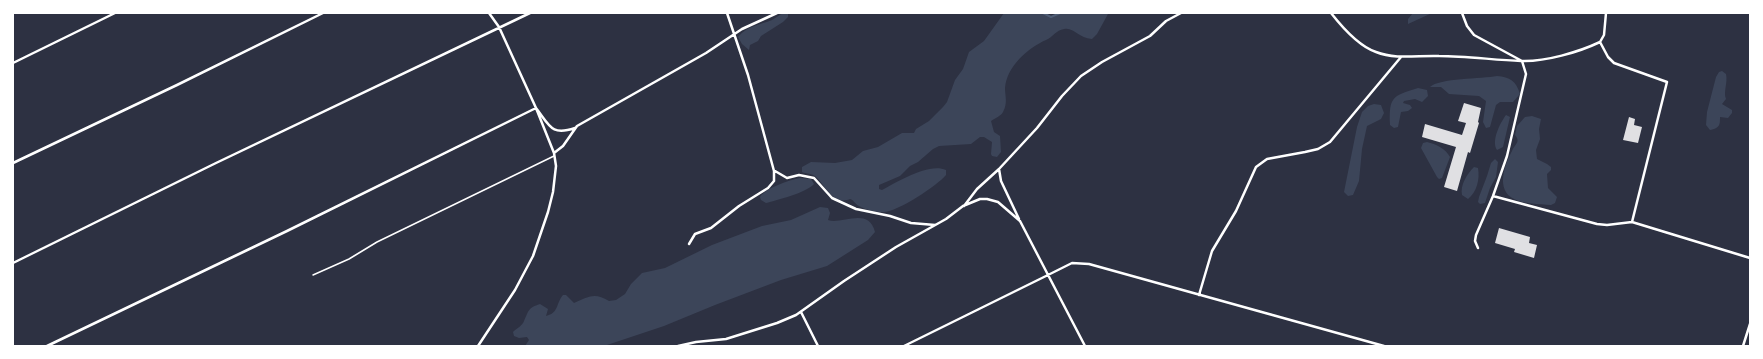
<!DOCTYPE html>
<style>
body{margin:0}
#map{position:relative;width:1763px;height:359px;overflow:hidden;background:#2d3142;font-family:"Crimson Pro",serif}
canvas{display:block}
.frame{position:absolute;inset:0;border:14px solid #fff;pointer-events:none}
</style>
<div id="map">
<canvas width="1763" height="359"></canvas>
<div class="frame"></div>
</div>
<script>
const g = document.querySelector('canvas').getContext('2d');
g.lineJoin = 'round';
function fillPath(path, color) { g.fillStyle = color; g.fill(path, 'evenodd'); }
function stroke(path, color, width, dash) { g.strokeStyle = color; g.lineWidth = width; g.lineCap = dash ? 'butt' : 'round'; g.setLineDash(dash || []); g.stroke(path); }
fillPath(new Path2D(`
 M783,13L788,14V17L783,22L761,36L758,41L750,45L749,50L742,44L738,37C748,25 760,25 772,20C776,18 779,15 783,13Z
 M1004,13H1043L1051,17L1060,13L1108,14L1097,34L1092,39C1078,38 1074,27 1064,29C1056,30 1053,37 1046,40C1028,48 1007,66 1005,88C1005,96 1008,103 1003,112C1001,116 995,118 991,121L994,132L1000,136L1001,152L997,157L992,156L991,154L992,142L984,137H980L971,144L939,146L933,149L918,162L910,166L900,176L879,185V189L882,190C897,182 929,162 946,170V175C938,185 896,213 883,212C876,212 866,210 859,206C855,204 854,200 850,199C833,206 826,186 816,177C812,173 806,174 802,172V167L811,162L835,163L852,160L863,151L878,147L902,133H914L916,129L929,121L943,107L947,102L955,80L963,69L969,52L984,41Z
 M1413,13H1432L1408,24V19Z
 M1722,71L1726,74C1728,83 1723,92 1726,99L1722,104L1732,110V113L1728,118L1720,117C1720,125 1720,128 1710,130L1706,125L1707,112L1716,77L1719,72Z
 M1497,76C1510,77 1516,81 1520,94L1513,102H1500L1496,105L1490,127L1486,128L1483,122L1486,101L1479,96L1449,94L1441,87H1430C1439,78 1482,79 1497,76Z
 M1418,88L1427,90L1428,96L1422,102L1415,99L1404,101L1403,103L1410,105L1412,108L1408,111L1401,112L1398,127L1394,128L1390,125C1389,97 1392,96 1418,88Z
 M1374,104L1381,105L1384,113L1381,119L1367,126L1362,149L1359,181L1353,195L1348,196L1344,192L1357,127L1362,112L1368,106Z
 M1506,115L1510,117L1503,147L1497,150C1491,141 1500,123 1506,115Z
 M1532,116L1541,119L1539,129L1540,139L1536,150L1537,159L1547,164L1551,167V170L1547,174L1548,188L1557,197L1555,203L1551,205C1539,204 1524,204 1514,199C1495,190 1505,164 1512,151C1515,144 1521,142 1515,135L1517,126L1525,117Z
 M1427,142C1436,144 1446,149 1450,157L1442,178L1439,179L1437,177L1421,148L1423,143Z
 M1495,159L1498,162L1496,177L1490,188L1485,203L1480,204L1478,202L1479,197L1487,176L1491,163Z
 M1474,167L1478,168C1480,179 1477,192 1468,199L1462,195C1460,185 1467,174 1474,167Z
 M800,178L811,179L814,184C806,193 777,200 766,203L761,200L760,197C766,188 789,180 800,178Z
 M820,207L828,208L830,213L828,220C841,225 869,206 875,232L868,240L827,266L781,280L715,305L664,326L607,345L525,346L529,340L527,337L519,338L514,336L513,332C516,329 523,325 524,321C529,310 528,308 540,304L548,309L546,316C559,313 556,303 563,295H566L574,303C589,297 594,292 609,301L616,300L625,294L631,284L642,273L665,268L712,245L762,226L791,220Z`), '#3c4559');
stroke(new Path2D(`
 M1043,13L1051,17L1060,13`), '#4f5d75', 2);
fillPath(new Path2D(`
 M1464,103L1481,108L1478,122L1479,123L1470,153L1468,152L1457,191L1444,187L1456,147L1422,137L1425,124L1462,135L1466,123L1458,121Z
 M1629,117L1635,119L1634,125L1642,127L1638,143L1623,140Z
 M1499,228L1530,237L1529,243L1537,245L1534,258L1514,252L1515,249L1495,243Z`), '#e0e0e3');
stroke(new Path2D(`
 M313,275L349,259L377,242L554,156`), '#fff', 1.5);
stroke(new Path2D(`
 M1331,13C1342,27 1358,46 1376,52C1396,60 1419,55 1439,56C1466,56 1494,60 1521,61C1545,62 1579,52 1600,42L1604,35L1606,13
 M1462,13L1467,26L1474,35L1522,61L1526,74L1507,156L1493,196L1476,235L1475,241L1478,248
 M1600,42L1608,57L1614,63L1667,82L1632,222
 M13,63L115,13
 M554,153L563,146L577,126L706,53L742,29L777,13
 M13,163L177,85L323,13
 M775,171L787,178L799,175L814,178L832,198L856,209L890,216L911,223L935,225
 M1493,196L1597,224L1607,225L1632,222L1750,258
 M964,206L977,189L999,169
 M1019,219L1001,181L999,169L1037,128L1062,96L1081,76L1102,62L1150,36L1166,21L1181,13
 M689,244L695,234L711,228L739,206L768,188L774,181V171L748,75L727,13
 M13,263L216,163L530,13
 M1199,295L1212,251L1236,211L1256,167L1267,159L1305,152L1318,149L1330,142L1401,57
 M801,312L818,346
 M47,346L287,231L536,108C550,126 551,136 575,128
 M478,346L515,290L533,256L548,212L553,192L556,166L554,153L536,108L499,27L489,13
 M678,346L696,342L726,339L777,323L796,315L844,281L896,247L946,219L963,206L980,199H987L998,202L1020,221L1085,346
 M904,346L1048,275L1072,263L1089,264L1384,346
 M1743,346L1750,324`), '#fff', 2.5);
</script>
